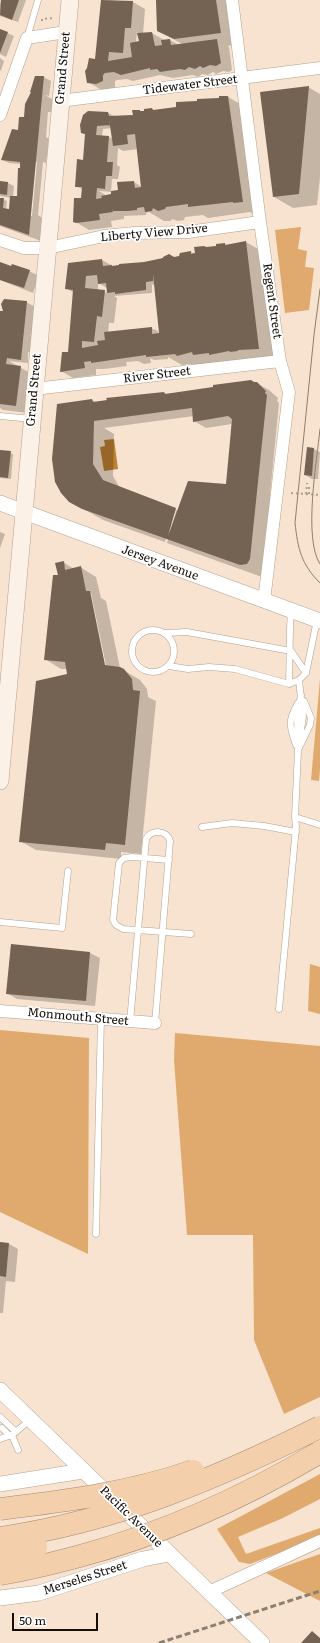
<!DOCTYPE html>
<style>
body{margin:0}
#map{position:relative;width:320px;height:1643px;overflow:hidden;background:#f7e3cf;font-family:Literata,serif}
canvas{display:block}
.scale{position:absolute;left:12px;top:1613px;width:86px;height:18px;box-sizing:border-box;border:2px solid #140d07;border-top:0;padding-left:5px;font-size:12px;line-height:14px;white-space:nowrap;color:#140d07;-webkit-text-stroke:3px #fff;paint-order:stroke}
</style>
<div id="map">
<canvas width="320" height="1643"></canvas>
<div class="scale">50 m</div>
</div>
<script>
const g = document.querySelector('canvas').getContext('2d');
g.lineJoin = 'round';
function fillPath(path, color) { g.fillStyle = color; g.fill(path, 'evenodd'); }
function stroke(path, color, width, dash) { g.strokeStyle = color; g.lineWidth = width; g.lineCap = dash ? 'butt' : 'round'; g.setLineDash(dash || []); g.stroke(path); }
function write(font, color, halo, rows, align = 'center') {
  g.font = font + ' Literata,serif'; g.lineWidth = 3.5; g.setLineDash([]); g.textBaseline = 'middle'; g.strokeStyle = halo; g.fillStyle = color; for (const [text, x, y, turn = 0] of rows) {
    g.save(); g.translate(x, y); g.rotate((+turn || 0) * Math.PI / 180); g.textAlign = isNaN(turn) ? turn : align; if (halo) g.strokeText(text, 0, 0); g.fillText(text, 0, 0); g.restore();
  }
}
fillPath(new Path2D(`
 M301,227L298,249L307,251L305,267L314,268L309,310L285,313L275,230Z
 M320,679V769L319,781L311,780Z
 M310,964L320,967V1014L308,1011Z
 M0,1030L89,1038L88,1254L0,1212Z
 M175,1033L320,1046V1397L284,1414L254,1340L253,1235H187L174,1060Z
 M320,1474V1499L283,1518L238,1537L246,1554L320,1528V1537L250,1564L239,1562L217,1529Z
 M320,1554V1601L266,1573Z`), '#e0aa6f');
fillPath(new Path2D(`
 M114,439L118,469L104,471L100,447L105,446L104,440Z`), '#bf8033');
fillPath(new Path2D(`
 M0,0H26L18,22L0,16V2L1,3L2,1Z
 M102,0L133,2L145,9L143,34L152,33L164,40H170L179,45H184L158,31L157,0H235L241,44L227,46L229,47L232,70L229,72L223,71L216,74L213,72L208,75L202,74L198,77L193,75L173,78L160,75L133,81L127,79L117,80L115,81V88L109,91L100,89L88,82L96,61ZM137,31L140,42L136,43Z
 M0,30L14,36L6,57L0,54Z
 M0,58L4,61L1,71L0,70Z
 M36,77H44L51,81L49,96L45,95L55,101L54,112H48L46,137L49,139L46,163L43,162L38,215L43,219L41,241L0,226V199L7,201L6,210H10L11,198L0,196V182L8,183L14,186L13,197H18L21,164L9,163L2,160L25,118ZM35,162H37L32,216H30Z
 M308,87L320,94V177L317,205L293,208L274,197Z
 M228,97L247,108L261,213L253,214L250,212L208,218L203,215L185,217L184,220L178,221L172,219L171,221H164L149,212L146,213V215L124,216V219L111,221L112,227L89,230L74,221L75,199H82L83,190L76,186L88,161L86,135L82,133L108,113L114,116H132L140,111L142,112L152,109L155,111L177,108ZM112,128L113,139L109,137L102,136L103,129ZM118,148L123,151L138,149L142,187L134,182L119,191L111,192L112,179H118L120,167L117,165ZM99,191L112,192V197L107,196Z
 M246,242L265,253L278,359L213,365L206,363L202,366L196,367L193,364L182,365L168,357V359L154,360L150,358L151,363L144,364L138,361L126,362L127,366L104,369H96V375L73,378L61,371L69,353L74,293L66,288L102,260L113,266L151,262L179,257L191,252L195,254L207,248L225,244L228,246ZM98,283L107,288L108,293L98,290ZM155,284L161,335L158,334V331L151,328L108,333L109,323H114L117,298L114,296L152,293V285Z
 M0,263L29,271L39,276L33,293L0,280Z
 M26,302L39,309L34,353L28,352V363L9,361L32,374L28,413L3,410L0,408V312L5,313Z
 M256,383L269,390L278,398L277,401L279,403L270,495L279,500L262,577L167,543L176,511H174L165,542L103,520L70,501L92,400L96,402L164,393L167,394ZM194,416V421L206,428L232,424L227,485L178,511L120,488L113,476L114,434L104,428Z
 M308,448L314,449L320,452L318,479H312L305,475Z
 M0,451L13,454L11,479L0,478Z
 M0,532L5,534L0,548Z
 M63,562L74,569L80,567L96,577L101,598L106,601L120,668L140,680L147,689L148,697L156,701L141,854L121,852V859L36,850L20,841L69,674L67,669H61L45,659L59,576ZM89,593H91L107,670L106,671Z
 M11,945L90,953L100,958L95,1006L17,999L7,993Z
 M0,1243L9,1244L18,1249L15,1282L6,1281L3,1313H0Z`), '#0003');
fillPath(new Path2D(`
 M1,0H19L12,20L0,15Z
 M101,0L133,1L131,28H125L123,53L109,52L108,61L132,57L130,43L139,41L137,33L152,32L155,46L162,45L161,40L170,39L171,45L217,39L221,63L216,66L210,65L203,68L200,66L195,69L189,67L185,70L180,69L160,72L157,69L150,70V68L121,75L114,72L105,73L103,75V81L96,84L87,83L85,71L87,68L89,58L95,59Z
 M156,0H216L221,33L174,39L157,31Z
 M0,29L8,32L0,53Z
 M35,76H44L29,235L0,225V198H4L3,208L9,209L10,196H17L18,168H20V162L1,160L12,129L18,130L19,117H24L25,104L31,92H30Z
 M309,86L299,194L273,197L260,92Z
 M219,96H228L243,202L233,203V202L188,207V204L166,207L165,209L158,211L153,208L152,211L145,212L144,207L137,208V210L128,211H113L112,208L113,212L99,214L100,220L76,223L73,222L74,198H81L82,187H75L77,159L83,160L85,134L81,133L80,125L83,115L88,111L108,112L109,116L133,115L132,110H140V111H144V109L152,108L153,110L176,107V102L197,101V99L219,98ZM109,119L113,146L128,144L127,135L135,134L141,187L135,188L134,181L117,182L118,190L111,191V194L101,196L102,198L96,199L97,188L105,189L106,176H112L113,162H107L109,136L96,135L97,126L110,125Z
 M0,181L8,182L7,195L0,194Z
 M246,241L259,349L238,350V351L230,352L229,351L209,355V353L193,355L192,352L177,356L175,354L146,357V355L91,363V361L84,362L85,368L60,372L62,352H68L73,290L65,289L68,263L102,259L103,266L112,265V266L119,265V264L144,262L163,258V257L169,254L174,257L179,256L180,253L191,251V254L195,253L194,247L204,246L206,247L216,246V244L225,243V245ZM153,274L159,333L152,334V327L104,332L105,340L97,341L98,345L82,348V341L94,342L97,316L102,317L105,290L85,288L86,276L97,275L98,284L106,283L107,293L115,292V294L146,290V282L153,281Z
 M0,262L11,266L12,264L30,270L24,288L0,280Z
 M4,299L27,301L21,360L7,358L6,364L21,366L16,406L0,404V311H3L1,304Z
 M251,380L254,382H257L266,391L265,393L267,395L250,559L247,564L240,565L82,509L69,502L61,493L55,482L52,459L57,404L92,399L93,402L107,400L106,398L164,392L165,394L213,387V385ZM192,408L193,422L228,416L232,419L226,484L188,481L168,536L176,508L103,480L93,464L94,421Z
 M307,447L314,448L312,476L304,475Z
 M0,450L11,451L8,478L0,477Z
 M64,561L65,570L81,566L86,591H90L105,665L120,667L124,669L132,679L133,690L140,691L125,845L106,843L105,850L19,842L36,681L67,674L65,662L44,660L53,575H58L55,563Z
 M11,944L90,952L86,1001L6,994Z
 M0,1242L9,1243L6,1277L0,1276Z
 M312,1631L320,1638V1643H301Z`), '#746352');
const service = new Path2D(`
 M27,38L38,0
 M0,416L32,419
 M132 651a21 21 0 1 1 42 0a21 21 0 1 1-42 0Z
 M165,633L187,632L291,651L306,673
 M169,666L188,669L209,667L235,669L289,684L299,680L306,673L317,620
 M299,680L303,717L300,736
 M289,684C290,659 289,635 291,611
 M296,745C289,725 288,721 298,703
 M299,748L310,725L311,718L304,701
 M295,817L320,825
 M202,827L232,823L264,826L296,832
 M169,860L132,857L124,858L119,863L113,920L116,925L123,929L191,934
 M0,922L62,928L68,871
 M279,1009L296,827L295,817L298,750L297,717L301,695
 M130,1022L146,839C152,829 167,830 170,841L155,1023
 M96,1234L101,1019
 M0,1417L16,1432
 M2,1428L10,1436
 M12,1435L18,1450
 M0,1439L12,1435L30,1420`);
const minor = new Path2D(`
 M232,0L260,222L280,361L289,392L264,601
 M60,101L320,68
 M0,115L27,38L66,32
 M0,240L24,248H48L104,236L134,233L188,232L260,222
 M34,389L280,361
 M0,1011L155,1023
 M209,1592L320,1541`);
const tertiary = new Path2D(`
 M0,503L320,621
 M0,1390L262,1643
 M0,1484L83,1471
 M0,1598L39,1593L143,1559L169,1554`);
const secondary = new Path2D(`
 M0,781L70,0`);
stroke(service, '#b3a18e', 7);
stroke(minor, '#b3a18e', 13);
stroke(tertiary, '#b3a18e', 16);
stroke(secondary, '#b3a18e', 18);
stroke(new Path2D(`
 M42,21V19L54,18
 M291,493L320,495
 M306,494L307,483
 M309,494V484`), '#ae9e8f', 2, [2, 3]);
stroke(service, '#fff', 6);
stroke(minor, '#fff', 12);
stroke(tertiary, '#fff', 15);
stroke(secondary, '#fbf1e6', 17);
stroke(new Path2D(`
 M320,289L314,335L295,523C298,549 301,564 320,583
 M320,429C317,460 303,539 320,564`), '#8d7f71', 1);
stroke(new Path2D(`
 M159,1643L320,1591`), '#8d7f71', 3, [6, 3]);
const motorwayBridge = new Path2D(`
 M0,1509C65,1501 130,1493 193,1471
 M0,1538C117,1521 215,1479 320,1427
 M0,1553L36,1547
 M0,1574C27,1570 54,1563 80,1556C165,1533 245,1497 320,1452`);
stroke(motorwayBridge, '#a58c72', 23, []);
stroke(motorwayBridge, '#f3d0ab', 22);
write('12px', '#140d07', '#fff', [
 ["Grand Street",63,68,-85],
 ["Tidewater Street",190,85,-7],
 ["Liberty View Drive",154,233,-5],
 ["Regent Street",272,301,82],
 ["River Street",157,375,-7],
 ["Grand Street",34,390,-85],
 ["Jersey Avenue",160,563,20],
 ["Monmouth Street",78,1017,5],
 ["Pacific Avenue",131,1517,44],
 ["Merseles Street",85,1578,-18]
]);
</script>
